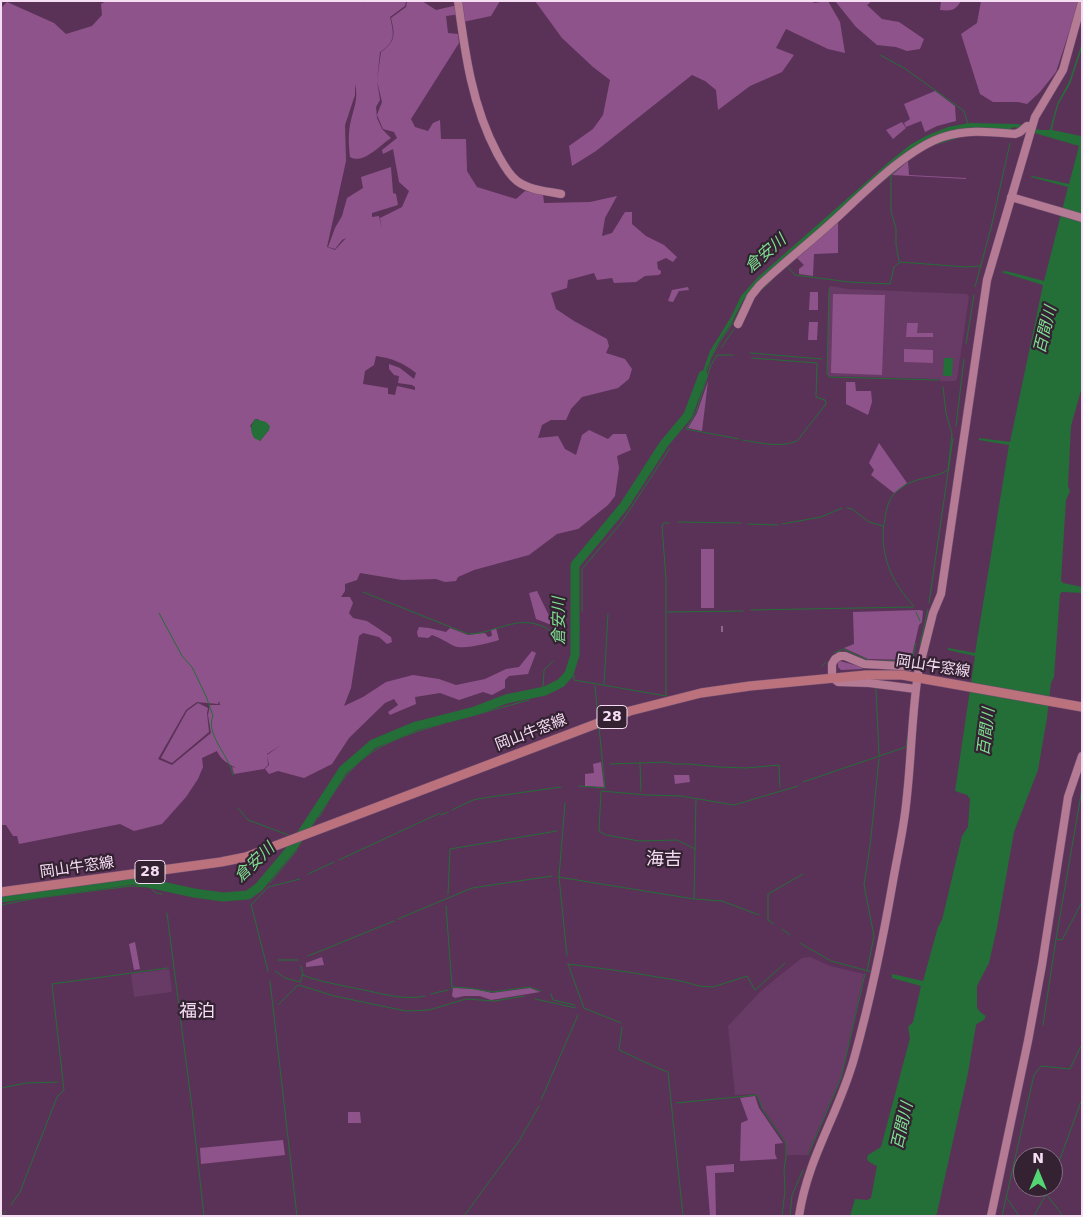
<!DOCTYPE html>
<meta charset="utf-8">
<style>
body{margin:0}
#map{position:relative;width:1083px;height:1217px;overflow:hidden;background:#5a3258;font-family:"DejaVu Sans",sans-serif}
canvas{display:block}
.frame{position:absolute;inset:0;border:2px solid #f5ddf3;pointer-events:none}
.north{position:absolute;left:1013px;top:1147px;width:50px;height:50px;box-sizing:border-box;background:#342233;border:1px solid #816d80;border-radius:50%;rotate:0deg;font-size:14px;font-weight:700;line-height:20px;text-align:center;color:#f5ddf3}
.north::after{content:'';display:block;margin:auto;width:18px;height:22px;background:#53d673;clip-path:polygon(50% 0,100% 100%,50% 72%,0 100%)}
</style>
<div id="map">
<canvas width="1083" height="1217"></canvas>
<div class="frame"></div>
<div class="north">N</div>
</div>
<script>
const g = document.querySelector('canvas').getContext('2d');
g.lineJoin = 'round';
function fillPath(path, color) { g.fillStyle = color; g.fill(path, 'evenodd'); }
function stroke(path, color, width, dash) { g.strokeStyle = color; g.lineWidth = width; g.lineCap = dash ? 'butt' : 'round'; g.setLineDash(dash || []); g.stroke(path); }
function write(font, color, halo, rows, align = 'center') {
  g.font = font + ' "DejaVu Sans","Noto Sans JP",sans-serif'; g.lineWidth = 4.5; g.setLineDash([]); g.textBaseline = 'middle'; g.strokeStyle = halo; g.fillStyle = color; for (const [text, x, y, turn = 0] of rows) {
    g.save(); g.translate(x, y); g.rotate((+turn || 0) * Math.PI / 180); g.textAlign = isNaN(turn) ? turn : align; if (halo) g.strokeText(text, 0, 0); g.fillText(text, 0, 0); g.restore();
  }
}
fillPath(new Path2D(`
 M831,286L848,289L967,294L969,297L957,379L955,381H940V379L829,376L827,374L829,288Z
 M810,957L830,966L864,974L841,1077L807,1155H787L786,1142L762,1107L757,1094L735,1095L728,1026L760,992L779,976L802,958Z
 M169,969L172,992L134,997L131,974Z`), '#683a66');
fillPath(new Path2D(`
 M106,1H364V3L365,1H406L405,6L390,17C394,34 396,42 380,52L377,81L380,100L376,107L377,118L382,129L391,138C380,145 363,165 350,157C349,147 348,136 350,125C353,109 359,99 355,84V95L345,125L346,161L327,247L335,250L346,238L342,240L335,249L328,247L335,228L342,216L347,198L363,188L361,177L391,167L393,193L396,194L398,205L372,213V217L379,216L382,229L380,218L402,207L409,191L399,182L393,149L383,154L382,150L397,138L394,132L383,129L377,115L382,102L377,81L381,52C396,42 395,34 391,18L406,7L407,1H422L436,10L462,4V1H500L491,16L463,22L461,14L446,16L448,33L458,34L459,43L411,119L415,127L428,131L433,123L440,120L441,139H466L467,171L477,187L516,199L525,191L543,194L544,203L590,202L617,196L605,218L602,236L612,233L625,212H632V224L646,236L664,245L677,257L673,262L666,258L657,262L658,269L661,271V273L659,275L645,276L636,282L614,283L612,278L597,280L594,273L568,280L567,288L551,293L556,309L574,321L607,339L609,346L606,353L625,359L632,369L629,379L618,388L582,397L571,409L566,420H551L542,425L538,438L558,436L565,449L576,455L582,435L589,430L608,439L613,434H626L631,450L617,456L619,468L615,496L608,505L578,529L557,534L529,555L474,570L458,577L456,581L445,582L436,579L402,580L360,573L357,580L345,584V591L341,597H350L353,603L349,613L353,618L367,621L391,637L392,642L387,644L379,637L363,633L359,636L351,688L344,706L363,697L386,682L413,675L439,679L456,685L485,679L506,669L519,667L532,651L536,653L528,674L509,676L505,680V688L492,695L483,692L459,700L440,693L415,697L416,704L390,715L388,712L398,705L394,699L385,703L349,738L332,764L304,778L278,771L269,774L265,769L269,765L267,755L281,745L267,754L268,765L264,769L234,774L232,767L236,768C227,763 221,760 217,751L202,758L203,767L198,779L186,797L162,824L134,831L120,824L19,844L17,836H13L6,825H1V8L7,2L54,23L66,34L92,26L102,15L101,4ZM376,356C391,358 404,363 416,373L414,379L400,368L389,364V369L394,375L399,376L398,383L412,385L415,387V390L397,386L395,395L388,394V388L363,384L365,371L374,365ZM255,419H258L269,430L260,441L250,426ZM219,701L220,705H210L208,715L211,733L172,765L158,759L186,710L197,702L218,704Z
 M535,1H812L814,3L828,1L840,22L845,53L828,49L786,29L776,48L794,55L782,72L750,86L718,110L716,90L705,81L692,75L596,151L572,166L569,146L593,129L603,115L610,80L593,67L562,38Z
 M835,1H872L867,5L882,19L899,22L924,39L920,49L907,51L896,47L877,45L856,27Z
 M941,1H961C955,11 951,11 940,10Z
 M981,1H1078L1074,17L1056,72L1040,92L1027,104L1018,102H993L980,94L961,34L977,23Z
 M935,91L955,106L956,121L937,126L925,132L921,121L906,127L904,123L910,119L904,104Z
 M902,122L906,128L893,139L886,130Z
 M908,161L909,175L966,178V179L892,175Z
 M838,222V253L814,254L813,276L799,274V269L804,265L797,258Z
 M688,287L689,290L679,291L673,302L668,301L672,290Z
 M810,292H818V310H809Z
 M833,294L885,295L882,375L831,373Z
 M809,322H818L817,340H808Z
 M907,323H918L917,333H933V337H906Z
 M904,349L933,350V363L904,362Z
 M708,381L702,431L688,428L697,413Z
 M846,382H855L856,391H871L872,402L868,415L846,404Z
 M879,443L907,483L894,493L871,475L874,470L869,463Z
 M701,549H714V608H701Z
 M537,591L554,626L536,619L529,593Z
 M920,610L923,611L922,622L919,625L911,660L868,659L844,648L854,644L853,612Z
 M419,627L429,628L446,632L450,628L468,635L485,633L488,637L492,636L491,630L496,628L499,640C490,643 463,650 454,646C446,642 441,638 432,635L428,638L418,637L417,632Z
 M840,661L862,667V669L841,670L838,667V662Z
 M198,703L208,708L207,713L209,732L172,763L161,758L187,711Z
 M601,762L604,787L585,786V774L594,773L593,764Z
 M674,775H689L690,782L675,784Z
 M135,942L140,969L134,970L129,944Z
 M322,957L324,965L306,967V963Z
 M453,988L474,989L492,993L530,988L540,992L491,1000L480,996H464L455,998L452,996Z
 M755,1096L759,1108L783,1143L775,1144V1154L777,1159L740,1161L741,1123L748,1120L740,1098Z
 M348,1112H360L361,1123H348Z
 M283,1140L285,1155L201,1164L200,1148Z
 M734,1164V1172L715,1173L716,1216H710L706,1166Z`), '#8f538c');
fillPath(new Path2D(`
 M1082,43V48L1070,84L1058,105L1052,129V130L1081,136L1082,135V387L1071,426L1068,486L1070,491L1066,500L1061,581L1063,583L1082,587V593L1062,592L1060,594L1054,677L1051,683L1047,718L1038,770L1014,832L997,928L989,963L977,986V1007L980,1012L986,1016L984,1020L978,1023L976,1025L968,1073L937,1213L936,1216H850L855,1199L867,1200L871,1198L877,1166L869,1162L867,1159L868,1155L881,1147L910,1038L908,1027L913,1022L921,986L892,978V974L923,981L938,927L942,920L962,836L968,827L970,799L967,795L955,791L975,656L948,650V648L975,653L1009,445L979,440V438L1010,442L1043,285L1001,272L1006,271L1044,281L1068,187L1031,177L1032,176L1069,184L1079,146L1014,127L1008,130L1003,129L968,128L940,135L823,226L760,280L744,299L731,324L718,343L711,357L700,386L698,385L710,351L731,317L741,296L758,277L889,162L910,145L926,136L948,127L969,123L1018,124L1040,130H1050L1057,104L1069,82Z
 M944,358H953L952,376H943Z
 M255,419L266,422L270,426L269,430L260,441L254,438C250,430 250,427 255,419Z`), '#246e37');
stroke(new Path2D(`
 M880,55L904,68L960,108L964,111L968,124
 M937,144L957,138
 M891,174V211L896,229V245L899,261
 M878,185L898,169
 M793,261L787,266L795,275L849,282L890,284L894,267L900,262L966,267L980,266
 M975,287L991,228L1010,143
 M829,289L827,374L829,377L939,380
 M760,291L772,280
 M966,344L974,295
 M721,348L734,329
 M750,353L822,359
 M733,355H717L711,365L696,412L686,429L739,439
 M956,426L964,359
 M743,440C760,443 781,448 797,441L826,404L825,400L816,397L817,363L752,358
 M847,508L852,509L869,522L883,526
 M678,522L741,523
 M748,524L778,525
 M782,524L821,517L842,508
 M363,592L468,634C495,634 516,614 544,627C552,631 556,636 556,645
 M929,603L953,438
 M914,606C891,583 878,551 885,518C887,505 890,495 901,488C914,477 934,479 948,470L952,434L946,413L943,387
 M751,610L913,607
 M582,611V569L621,523L670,448
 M668,612L743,611
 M916,612L920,621
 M159,613L182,656L192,667L206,696L213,716C205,734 230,757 233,775
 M920,645L928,609
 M834,653L843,649L868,660
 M876,661H912L916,643
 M573,663H576L579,629L576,574L578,565L606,534L635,494L665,448L688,420L694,410L711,358L719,343L735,320L747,296
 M822,666L826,662
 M574,675V680L666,696V580L662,525L664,523H669
 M604,684L608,614
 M595,686L598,719
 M876,688L879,756
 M543,691L544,670L553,661
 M528,695V696
 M449,722L529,700
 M640,763L641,791
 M610,764L667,762L674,764H689L719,767L746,768L779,765L780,787
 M803,782L906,747L907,739
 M579,786L605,788L599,727
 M565,803L559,877L567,956
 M238,808L248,820L291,836
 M452,810L473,800L483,798L561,787
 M441,815L448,812
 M319,817C330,798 341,779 357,764C380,742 415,732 445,723
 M695,849L677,840L639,841L606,835L599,831L601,791L646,795L681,796L734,805L798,786
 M339,860L440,813
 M308,874L334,862
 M558,877L694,899L722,901L759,915
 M270,883L297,850
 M166,888V890
 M448,894L450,849L557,831
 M248,895L249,898
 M694,898L696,800
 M251,904L268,971
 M252,904L268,887L300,879
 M1,905L37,898L131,886L150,887L156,893L162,894
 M446,906L452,987
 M167,913L192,1108L204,1216
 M398,919L472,888L552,876
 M768,920V894L803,874
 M768,920L774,924
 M782,929L790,935
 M1056,939L1082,789
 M800,943L831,961L872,972
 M308,956L394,921
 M278,960H298
 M568,964L628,972L681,981L699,986L713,987L747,976L755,990L785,963
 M568,964L584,1008L621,1023
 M275,971L285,978L300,982
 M867,971L874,936L864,885L870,846L879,759
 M302,975C321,982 340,985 359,989C380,993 404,1001 425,996
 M270,981L297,1216
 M300,982L303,974L301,966
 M299,985L334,996L406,1011L429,1010L466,999L495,1001L524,996
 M451,989L452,987L468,988L493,992L529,987L541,991
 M431,994L448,990
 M551,994L553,1000L575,1005
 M535,999L576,1008
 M278,1005L298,985
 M1043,1025L1056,939L1062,940L1082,902
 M622,1027L619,1050C635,1057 651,1066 668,1072L683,1216
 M1,1088L26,1083L58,1082
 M541,1100L578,1015
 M676,1103L757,1095L764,1112L786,1143V1157L784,1170L785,1191L782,1216
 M808,1155L841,1078L865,974
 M1053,1178L1082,1099
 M1047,1195L1063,1216
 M1007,1198L1019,1216
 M11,1205L20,1192L57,1097L64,1090L52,984L168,968
 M2,1216L6,1211
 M464,1216L519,1141L539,1106
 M790,1216L792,1195L803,1170
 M1002,1216L1034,1075L1041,1066L1070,1069L1082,1044
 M1034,1216L1050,1187`), '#246e37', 1);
stroke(new Path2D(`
 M1,898L134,880L194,893L223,897L248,895L259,887L295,844L343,770L373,744L416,726L475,711L506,699L545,691L561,683L569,674L575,655V565L624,506L664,444L688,415L703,375`), '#246e37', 9);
const secondary = new Path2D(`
 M458,1C465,53 472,106 497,153C502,162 508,174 517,181C529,190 546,191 561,194
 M1011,197L1082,218
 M738,324L751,296L759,286C782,264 808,244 831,223C861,196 906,149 943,137C967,129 991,132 1015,134L1020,132L1027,126L1032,127
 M918,673L933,613L941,594L987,280L1035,117L1063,70L1082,2
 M916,689L869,683L838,682L832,677V664L835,659L840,656H845L864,664L919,667
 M799,1216C808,1156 840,1112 855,1055C871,997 883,939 893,881C897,858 902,836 905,813C911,769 911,725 917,681
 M991,1216L1028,1041L1042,965L1068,797L1082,756`);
const primary = new Path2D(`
 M1,892L221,862L246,857L630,711L701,693L750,686L866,675H902L1082,707`);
stroke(secondary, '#714f70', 9);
stroke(primary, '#714f70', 10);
stroke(secondary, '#b57a94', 8);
stroke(primary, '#bb727d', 9);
stroke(new Path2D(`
 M722,626V632`), '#bd9fbb', 1, [9, 9]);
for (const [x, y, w] of [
 [612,717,30],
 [150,872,30]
]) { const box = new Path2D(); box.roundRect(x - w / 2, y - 11.5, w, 23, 4); g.fillStyle = '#342233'; g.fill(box); stroke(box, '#f5ddf3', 1); }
write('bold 14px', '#f5ddf3', null, [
 ["28",612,717],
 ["28",150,872]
]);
write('15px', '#f5ddf3', '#342233', [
 ["岡山牛窓線",933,667,9],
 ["岡山牛窓線",531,733,-21],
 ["岡山牛窓線",77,868,-8]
]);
write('italic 16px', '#7edf90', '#342233', [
 ["倉安川",766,254,-41],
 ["百間川",1046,330,-76],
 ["倉安川",560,621,-90],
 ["百間川",987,732,-83],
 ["倉安川",255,863,-44],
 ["百間川",903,1126,-77]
]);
write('18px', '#f5ddf3', '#342233', [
 ["海吉",664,860],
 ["福泊",197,1012]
]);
</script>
